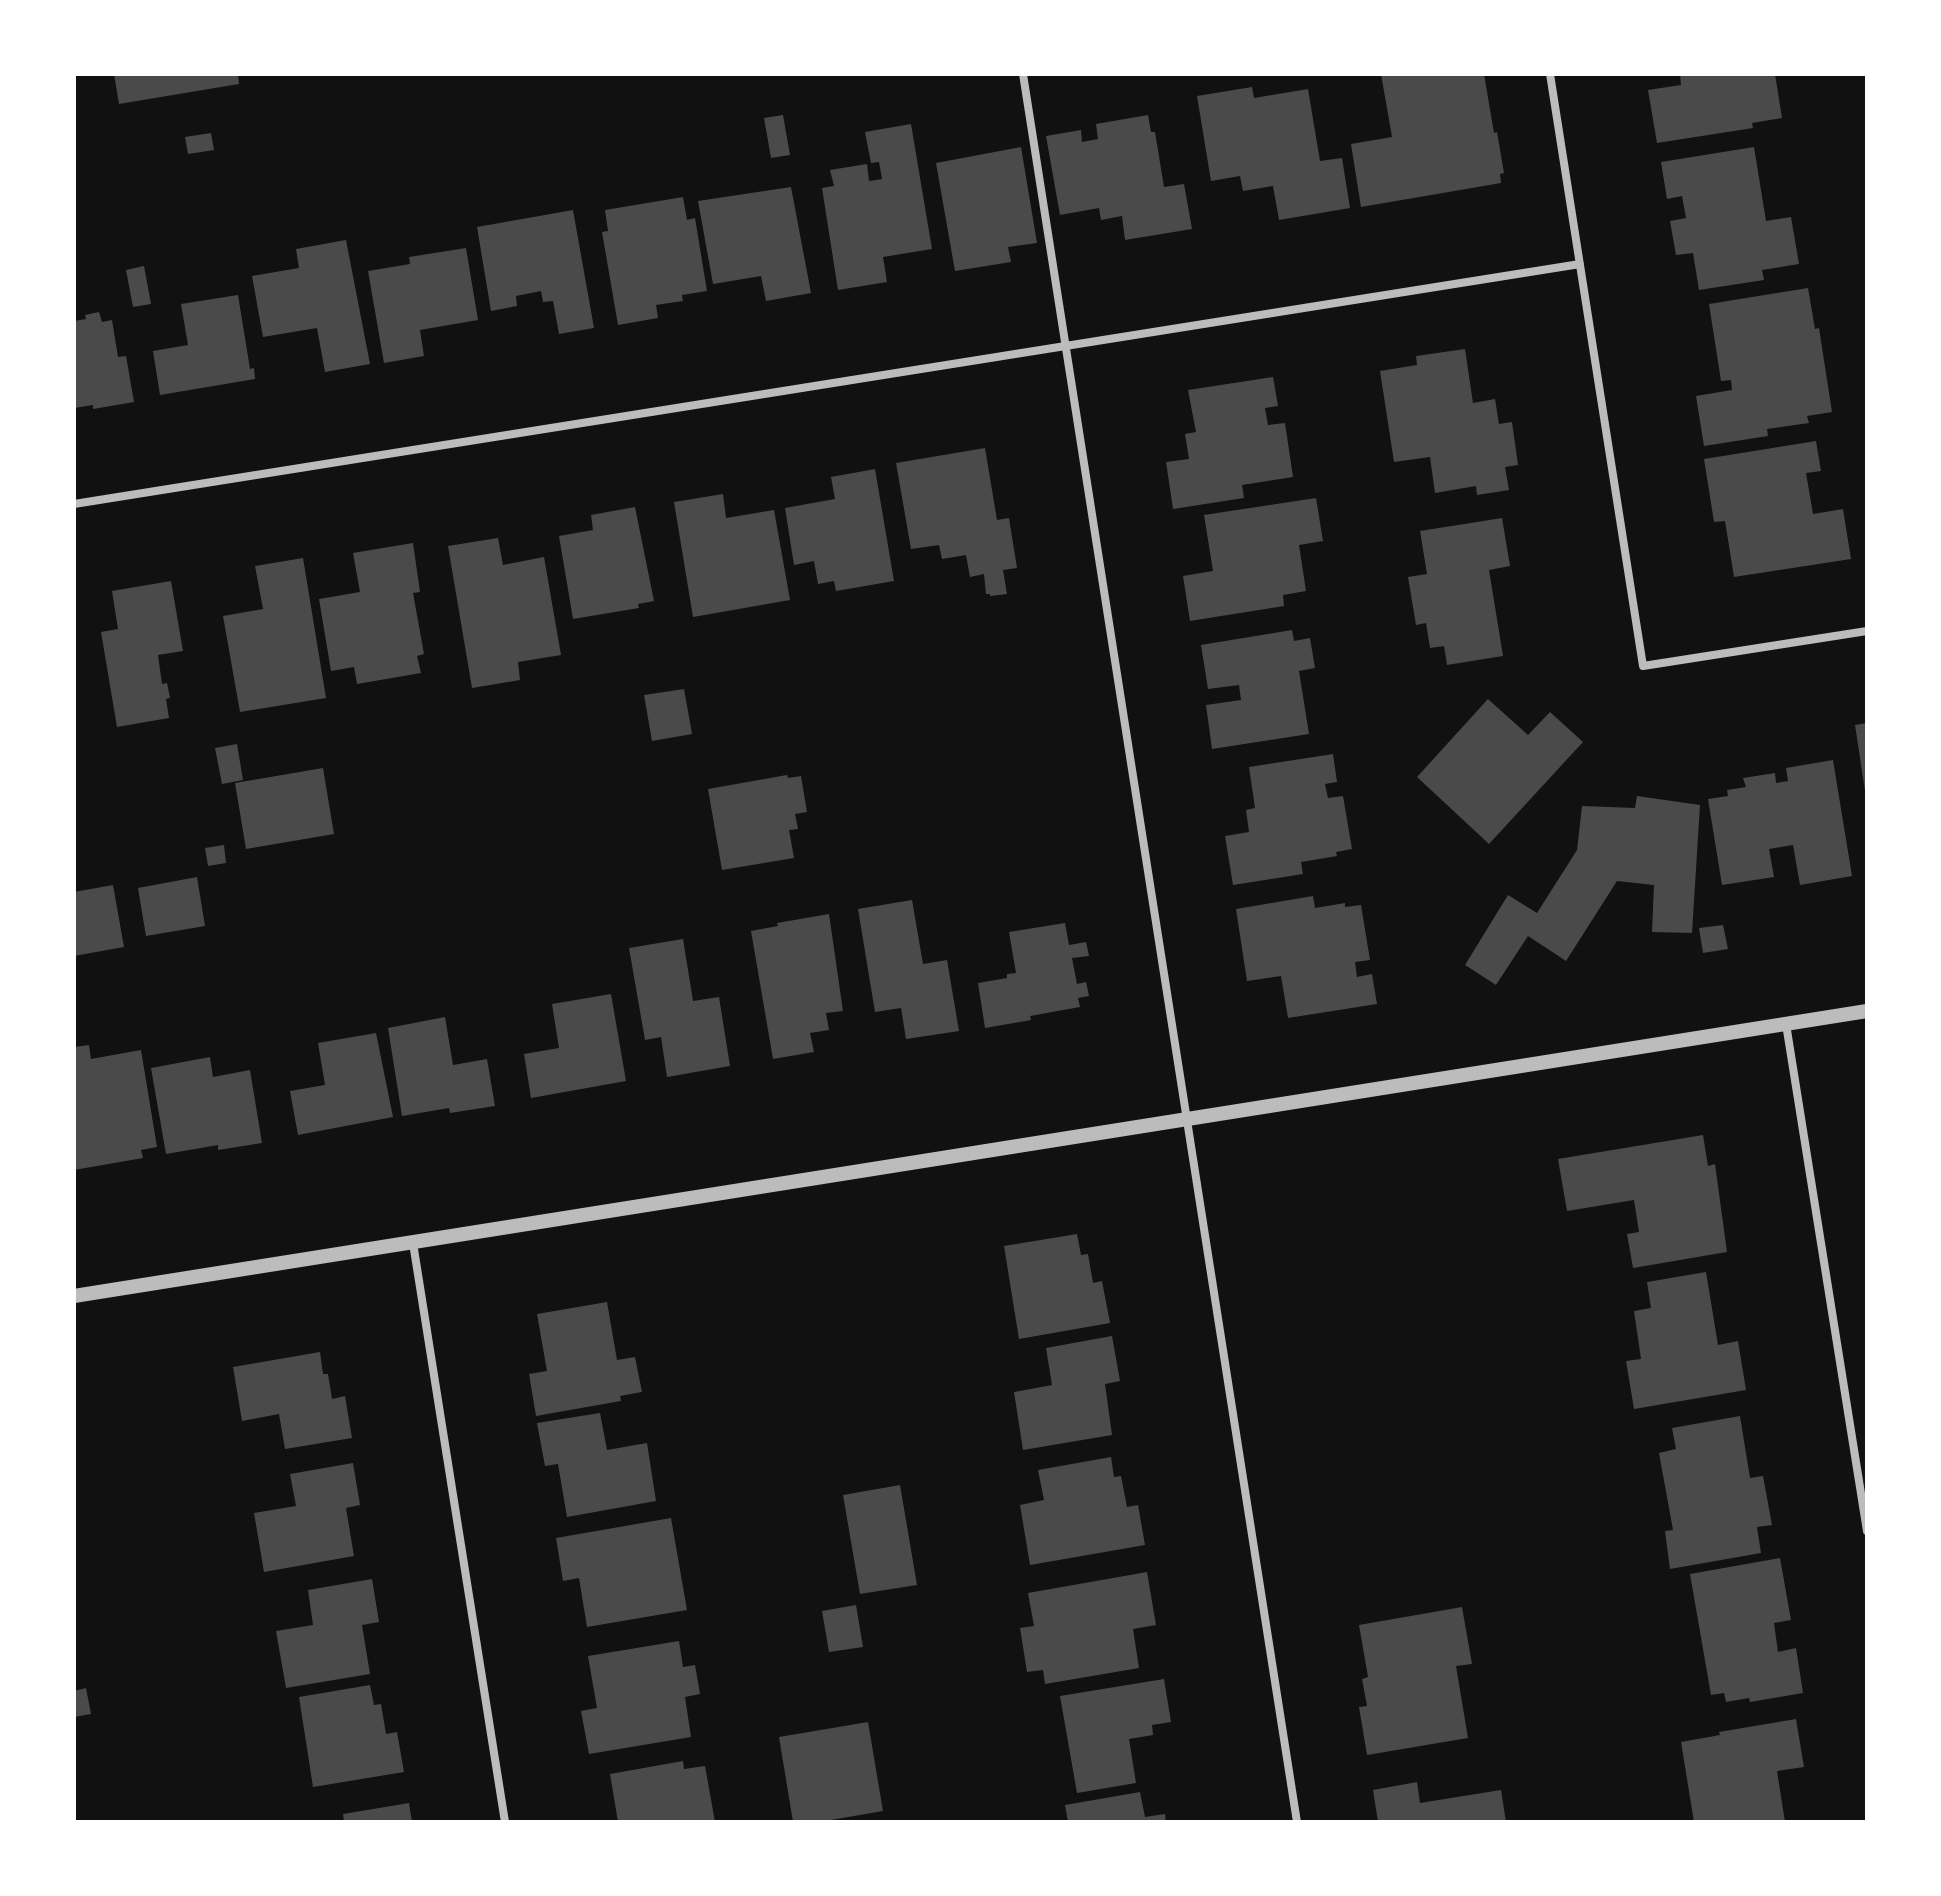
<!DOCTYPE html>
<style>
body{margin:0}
#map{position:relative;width:1941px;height:1896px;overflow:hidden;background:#111;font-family:Spectral,serif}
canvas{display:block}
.frame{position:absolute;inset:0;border:76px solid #fff;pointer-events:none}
</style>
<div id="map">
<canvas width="1941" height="1896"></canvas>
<div class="frame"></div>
</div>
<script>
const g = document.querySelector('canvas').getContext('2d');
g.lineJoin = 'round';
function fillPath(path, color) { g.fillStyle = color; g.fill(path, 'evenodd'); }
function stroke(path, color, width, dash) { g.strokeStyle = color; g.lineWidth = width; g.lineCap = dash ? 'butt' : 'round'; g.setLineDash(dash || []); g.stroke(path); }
fillPath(new Path2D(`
 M114,74H238L239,84L119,104Z
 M1381,74H1484L1494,133L1497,132L1504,173L1500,174L1501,183L1361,207L1351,144L1392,137Z
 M1680,74H1775L1782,118L1752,123L1753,128L1657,143L1648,90L1681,85Z
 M1252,87L1254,98L1308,89L1320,161L1342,158L1350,208L1279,220L1273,186L1243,191L1240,176L1211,181L1197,96Z
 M783,115L790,155L771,158L764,118Z
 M1148,115L1151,132H1155L1164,187L1184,184L1192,229L1125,240L1122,216L1101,220L1099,208L1060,215L1046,136L1081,130L1082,142L1098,139L1096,124Z
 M911,124L932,249L883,257L887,282L838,290L822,188L834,186L830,170L867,164L869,181L882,179L879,162L871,163L865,132Z
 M211,133L214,150L188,154L185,137Z
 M1021,147L1037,243L1008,247L1011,262L955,271L936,163Z
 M1754,147L1766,221L1791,217L1799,264L1762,270L1764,280L1699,290L1693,253L1676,255L1670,221L1686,218L1682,196L1667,199L1661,162Z
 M791,187L811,293L766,301L761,276L713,284L698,201Z
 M683,197L687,220L695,218L707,291L682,295L683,301L656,305L658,318L618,325L602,232L608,231L605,210Z
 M573,210L594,328L559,334L553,301L543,302L541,291L516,296L517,306L491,311L477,227Z
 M346,240L370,364L325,372L317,328L263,337L252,276L299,268L296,249Z
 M466,248L478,320L420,330L424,356L384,363L368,271L410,264L409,257Z
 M144,266L151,304L133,307L126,270Z
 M1808,288L1815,329L1819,328L1832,412L1807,416L1809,423L1767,429L1768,436L1704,446L1696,396L1732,390L1731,380L1721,381L1709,304Z
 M238,295L250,369L254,368L255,379L160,395L153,351L188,345L181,304Z
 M99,312L102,322L112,320L118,357L126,356L134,402L93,409V405L74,408V321L86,319L85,315Z
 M1465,349L1473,403L1495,399L1499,424L1512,422L1518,465L1505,467L1509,490L1477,495L1476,486L1435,493L1430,457L1394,462L1380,371L1417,365L1416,356Z
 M1273,377L1278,406L1265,408L1268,425L1285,423L1293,477L1242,485L1244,498L1173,509L1166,462L1189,459L1185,434L1196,432L1188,390Z
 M1816,441L1821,471L1806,473L1813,514L1843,509L1851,559L1734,577L1725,521L1714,522L1704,459Z
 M985,448L997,520L1009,518L1017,568L1003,570L1007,594L990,596V594H986L984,574L970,577L966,555L942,559L939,545L911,549L896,463Z
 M875,469L894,581L836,591L834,581L818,584L814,561L794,565L785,508L835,499L831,477Z
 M723,494L726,518L774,510L790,600L693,617L674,502Z
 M1316,498L1323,541L1299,545L1306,591L1283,595L1284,606L1190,621L1183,576L1213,571L1204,515Z
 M635,507L654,601L638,604L639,608L573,619L559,536L593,530L591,515Z
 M1502,518L1510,566L1489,570L1503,656L1447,665L1444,646L1430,648L1426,623L1416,625L1408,577L1427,574L1420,531Z
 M498,538L503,565L544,557L561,655L518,662L520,680L472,688L448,546Z
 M413,543L420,592L413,593L424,654L417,656L421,673L357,684L354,667L331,671L319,599L360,592L353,553Z
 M303,558L326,698L240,712L223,616L263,609L255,566Z
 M171,581L183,651L158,655L162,684L167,683L170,698L166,699L169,718L117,727L101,632L118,629L112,591Z
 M1292,630L1294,641L1310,638L1315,668L1299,671L1309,734L1212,749L1206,705L1241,700L1239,685L1208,689L1201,645Z
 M684,689L692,734L652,741L644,695Z
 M1488,699L1528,735L1550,712L1583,742L1489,844L1417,777Z
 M1867,723V791H1865L1855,725Z
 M237,744L243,780L222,784L215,748Z
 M1333,754L1337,782L1325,784L1328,798L1343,796L1352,849L1336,852L1337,856L1301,862L1303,874L1233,885L1225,836L1249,832L1246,810L1255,808L1249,767Z
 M1833,760L1852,876L1800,885L1793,845L1769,849L1774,877L1722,885L1708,799L1728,796L1727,790L1746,787L1743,778L1775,773L1776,783L1788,781L1786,768Z
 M323,768L334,834L246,849L235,783Z
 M787,775L788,778L801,776L807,812L795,814L798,829L789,830L794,858L722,870L708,789Z
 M1637,796L1700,805L1692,933L1652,932L1654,885L1617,881L1566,961L1528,936L1496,985L1465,965L1508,895L1537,913L1577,850L1582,806L1635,808Z
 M224,845L226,863L208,866L205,848Z
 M197,877L205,926L146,936L138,888Z
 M113,885L124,947L74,956V892Z
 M1313,896L1315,908L1345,903V907L1361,905L1370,960L1355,962L1357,977L1372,974L1377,1004L1288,1018L1281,976L1247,981L1236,909Z
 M912,900L923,964L947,960L959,1031L906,1039L901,1008L875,1012L858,909Z
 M829,914L843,1011L826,1013L829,1030L810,1033L814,1052L773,1059L751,931L778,926L777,923Z
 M1065,923L1069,945L1086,942L1089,956L1072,958L1077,984L1086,982L1089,996L1078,998L1080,1007L1030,1016L1031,1020L985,1028L978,983L1007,978V974L1016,973L1009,932Z
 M1723,925L1728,949L1703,953L1699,928Z
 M683,939L693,1001L719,997L730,1066L667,1077L661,1037L645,1040L629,948Z
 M611,994L626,1081L531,1098L524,1054L559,1048L552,1004Z
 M445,1017L453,1065L487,1059L495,1106L450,1113L449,1108L402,1116L388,1028Z
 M376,1033L393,1117L298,1135L290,1091L325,1085L318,1043Z
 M89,1045L91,1059L141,1050L157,1147L141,1150L143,1158L74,1170V1047Z
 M210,1057L213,1077L250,1070L262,1143L218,1150V1145L166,1154L151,1068Z
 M1703,1135L1708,1166L1715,1164L1727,1252L1633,1268L1627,1234L1639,1232L1634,1200L1567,1211L1558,1159Z
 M1077,1234L1081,1255L1088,1254L1093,1283L1102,1281L1110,1323L1019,1339L1004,1246Z
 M1706,1272L1718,1345L1738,1341L1746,1390L1634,1409L1626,1361L1641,1359L1634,1311L1651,1308L1647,1282Z
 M607,1302L617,1360L635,1357L642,1392L620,1396L621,1401L536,1416L529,1374L547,1371L537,1314Z
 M1112,1336L1120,1381L1105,1384L1112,1435L1023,1450L1014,1392L1052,1385L1046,1348Z
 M320,1352L323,1374H328L332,1399L345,1396L352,1438L285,1449L279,1414L242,1421L233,1367Z
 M600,1413L607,1450L647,1443L656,1501L567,1517L558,1464L545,1466L537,1423Z
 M1740,1416L1750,1478L1763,1476L1772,1525L1757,1527L1761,1553L1670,1569L1665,1531L1673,1530L1659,1453L1676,1449L1672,1428Z
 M1111,1457L1114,1477L1121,1476L1127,1507L1138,1505L1145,1545L1030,1565L1020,1505L1044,1500L1038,1470Z
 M353,1463L360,1505L346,1508L354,1556L264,1572L254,1513L296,1506L290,1474Z
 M900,1485L917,1585L860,1594L843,1495Z
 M671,1518L687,1610L587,1627L579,1578L563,1581L556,1538Z
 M1780,1558L1791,1620L1774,1623L1778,1652L1796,1648L1803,1693L1750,1702L1749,1698L1726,1702L1724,1693L1711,1695L1690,1574Z
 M1147,1572L1156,1625L1133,1629L1139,1668L1045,1684L1043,1670L1027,1672L1020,1628L1034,1626L1028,1593Z
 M372,1579L379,1622L362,1625L370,1674L286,1688L276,1631L313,1625L308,1590Z
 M856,1605L863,1647L829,1652L822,1611Z
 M1462,1607L1472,1664L1456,1666L1468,1738L1367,1755L1359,1707L1367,1706L1362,1679L1368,1677L1359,1625Z
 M679,1641L683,1667L695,1665L700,1694L685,1697L691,1737L589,1754L581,1711L597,1708L588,1656Z
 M1164,1679L1171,1722L1152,1725L1153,1735L1129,1739L1136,1783L1077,1793L1060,1696Z
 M370,1685L374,1705L381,1704L386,1734L397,1732L404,1772L313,1787L299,1697Z
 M86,1688L91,1714L74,1717V1691Z
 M1796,1719L1804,1767L1777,1771L1785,1822H1694L1681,1742L1720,1735L1719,1732Z
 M868,1722L883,1811L819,1822H793L779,1737Z
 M683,1761L684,1769L705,1766L715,1822H618L610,1774Z
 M1417,1782L1420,1803L1501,1790L1506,1822H1378L1373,1790Z
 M1140,1792L1145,1817L1165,1814L1166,1822H1068L1065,1805Z
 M409,1803L412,1822H344L343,1814Z`), '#4a4a4a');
stroke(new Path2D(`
 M1023,74L1297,1822
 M1550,74L1643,666L1867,631
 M74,504L1580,264
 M1786,1024L1867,1531
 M413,1243L505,1822`), '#bcbcbc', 8);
stroke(new Path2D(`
 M74,1296L1867,1011`), '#bcbcbc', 14);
</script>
